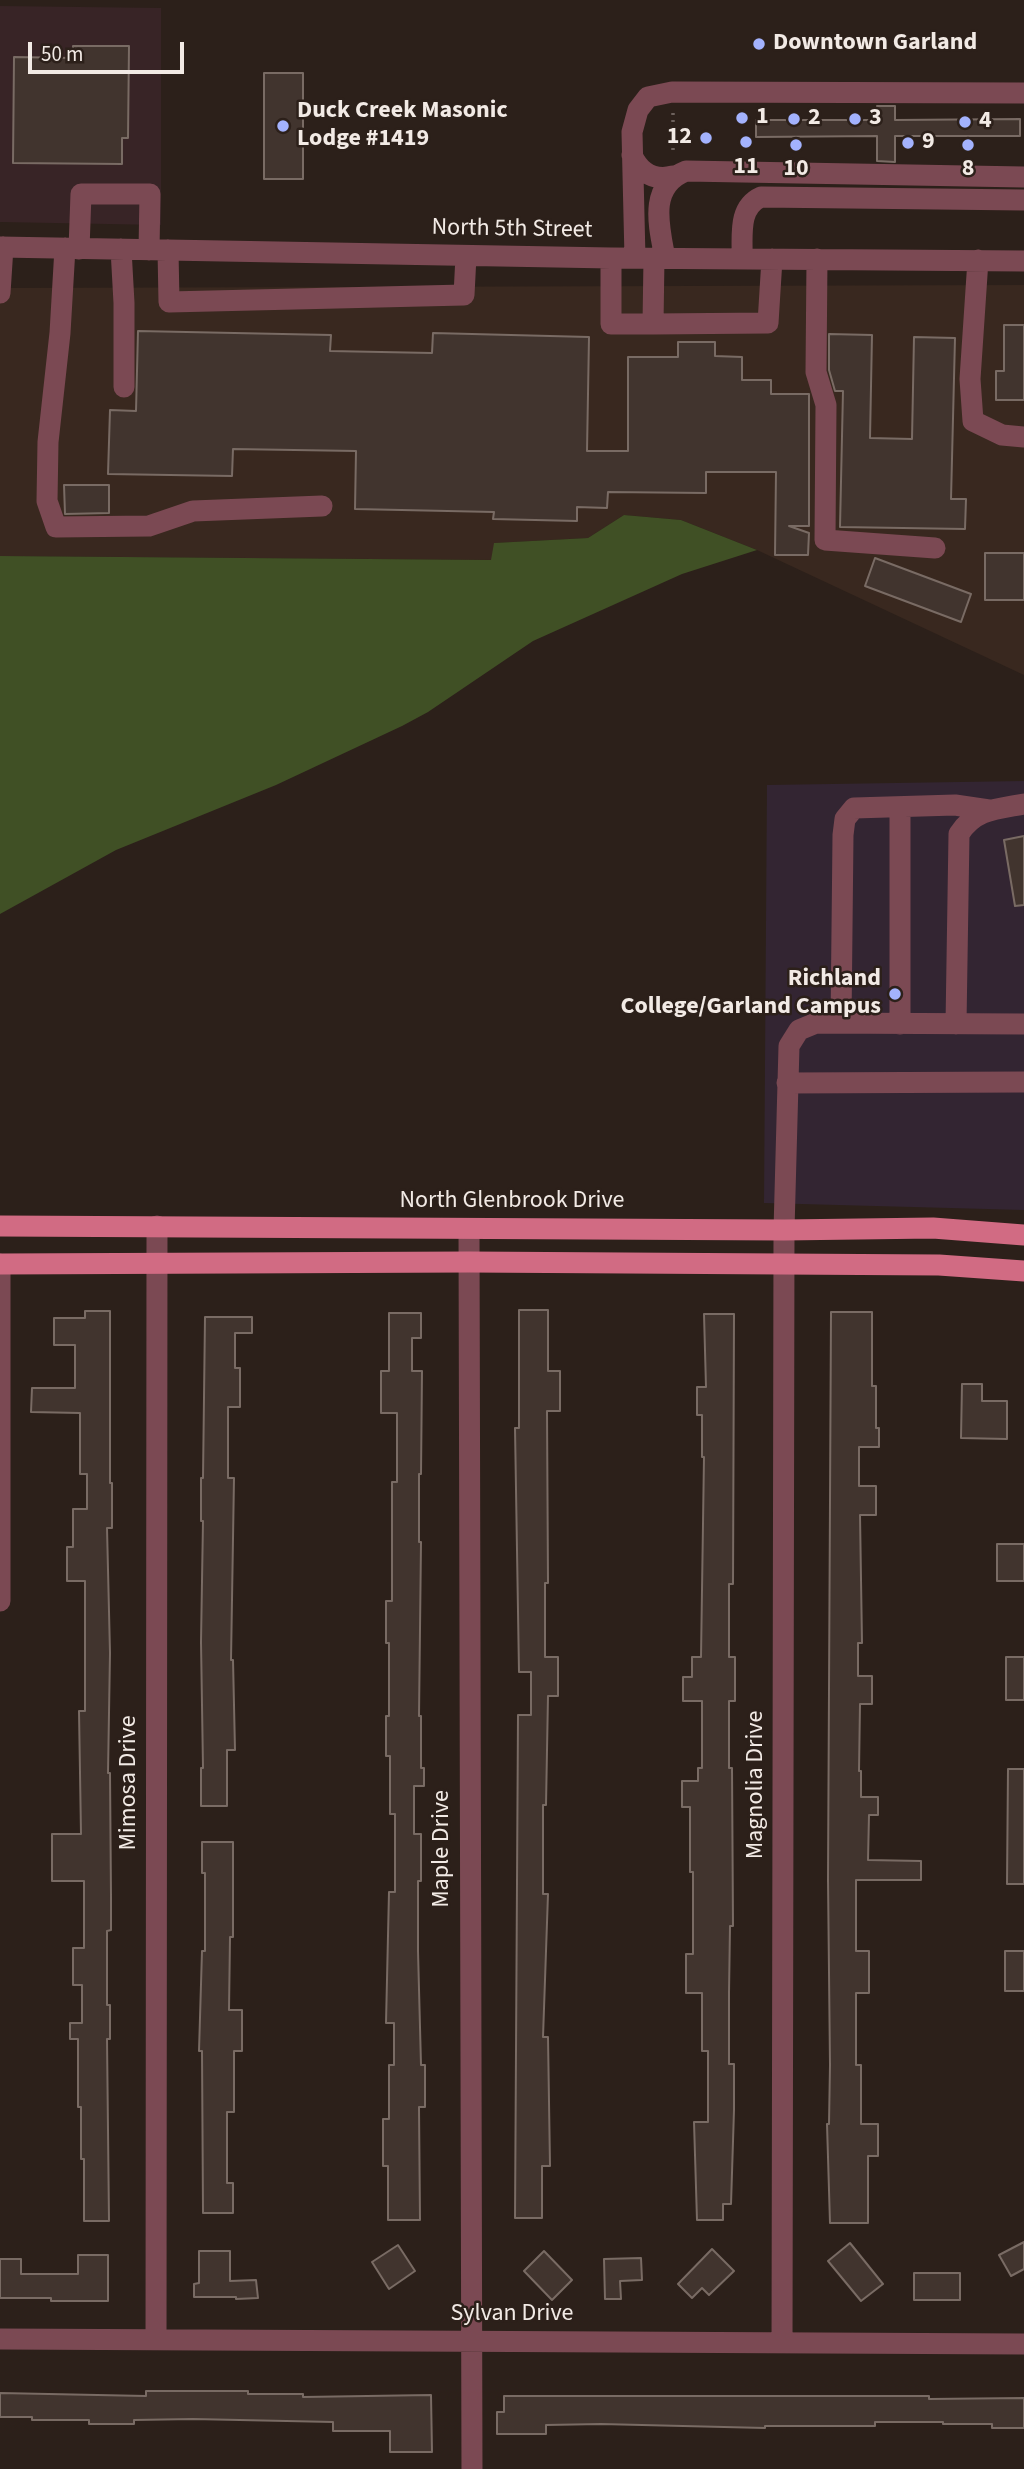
<!DOCTYPE html>
<style>
body{margin:0}
#map{position:relative;width:1024px;height:2469px;overflow:hidden;background:#2c201a;font-family:"Source Sans 3",sans-serif}
canvas{display:block}
.scale{position:absolute;left:28px;top:42px;width:156px;height:32px;box-sizing:border-box;border:4px solid #f2eae5;border-top:0;padding-left:9px;font-size:21px;line-height:24px;white-space:nowrap;color:#f2eae5;-webkit-text-stroke:5px #2c201a;paint-order:stroke}
</style>
<div id="map">
<canvas width="1024" height="2469"></canvas>
<div class="scale">50 m</div>
</div>
<script>
const g = document.querySelector('canvas').getContext('2d');
g.lineJoin = 'round';
function fillPath(path, color) { g.fillStyle = color; g.fill(path, 'evenodd'); }
function stroke(path, color, width, dash) { g.strokeStyle = color; g.lineWidth = width; g.lineCap = dash ? 'butt' : 'round'; g.setLineDash(dash || []); g.stroke(path); }
function write(font, color, halo, rows, align = 'center') {
  g.font = font + ' "Source Sans 3",sans-serif'; g.lineWidth = 5; g.setLineDash([]); g.textBaseline = 'middle'; g.strokeStyle = halo; g.fillStyle = color; for (const [text, x, y, turn = 0] of rows) {
    g.save(); g.translate(x, y); g.rotate((+turn || 0) * Math.PI / 180); g.textAlign = isNaN(turn) ? turn : align; if (halo) g.strokeText(text, 0, 0); g.fillText(text, 0, 0); g.restore();
  }
}
fillPath(new Path2D(`
 M0,6L161,8V225L0,222Z`), '#382426');
fillPath(new Path2D(`
 M1024,285V675L757,550L681,520L624,515L588,538L495,543L492,560L0,556V288Z`), '#39281f');
fillPath(new Path2D(`
 M1024,781V1210L764,1203L767,785Z`), '#332532');
fillPath(new Path2D(`
 M624,515L681,520L757,550L682,574L533,641L428,712L402,726L276,785L116,850L0,914V556L491,560L494,543L588,538Z`), '#405025');
const building = new Path2D(`
 M73,46H129L128,138H122V164L13,163L14,57L73,58Z
 M264,73H303V179H264Z
 M877,106H895V120L1020,119V136H895V162L877,161V136L756,137V120H877Z
 M1004,325H1024V400H996V371H1004Z
 M138,331L331,335L330,351L432,353L433,333L589,337L587,451H628V357H678V342H715V356L742,357V380H771V394H809V526H789L809,533L808,555H775L776,472H706V493L608,492L607,508L577,507V521L493,519L494,512L355,509L356,451L233,449L232,476L108,474L110,410L136,411Z
 M829,334L872,335L870,438L912,439L914,337L955,338L951,499H966L965,529L840,527L843,391H835L829,370Z
 M64,485H109V513L65,514Z
 M985,553H1024V600H985Z
 M875,558L971,594L961,622L865,586Z
 M1024,836V905L1015,906L1004,840Z
 M519,1310H548V1371H560V1411H547L548,1583H545V1657H558V1696H548L546,1805H543V1894H548L543,2037H548L550,2166H542V2218H515L518,1715H531V1672H519L515,1428H519Z
 M85,1311H110V1483H112V1528H107L110,1653L108,1773H110L111,1897V1930L107,1931V2005H110V2039H107L109,2221H84V2159H81V2107H78V2039H70V2023H82V1985H73V1948H84V1881H52V1834H81L79,1711H85V1581H67V1547H73V1509H87V1474H80V1413L31,1412L32,1388H75V1345H54V1318H85Z
 M831,1312H872V1386H876V1428H879V1447H859V1486H876V1515H860L862,1643H858V1676H872V1704H860L859,1771H861V1797H878V1815H869L868,1860L921,1861V1880H856V1951H869V1993H856V2065H861V2124H878V2156H868V2223H830L827,2124H829L830,2065L828,1879Z
 M389,1313H421V1338H412V1371H422L421,1474H419V1542H421L419,1716H421V1768H424V1786H414V1834H421V1881H418V1951L421,2065H425V2107H419L420,2220H388V2166H383V2119H389V2065H394V2023H386L389,1892H395V1814H390V1756H386V1716H389V1643H386V1601H392V1482H397V1413H381V1371H389Z
 M704,1314H734L733,1584H729V1657H735V1701H729V1768H732L733,1926H730L729,1993V2064H734V2110L731,2204H723V2220H697L694,2122H708V2051H702V1993H686V1954H693V1872H690V1807H682V1781H698V1768H702V1701H683V1677H692V1657H701L704,1457H702V1415H697V1387H706Z
 M205,1317H252V1333H235V1368H240V1407H228V1478H234L231,1660H233L235,1750H227V1806H201V1768H203L201,1642L203,1521H201V1478H203Z
 M962,1384H982V1401H1007V1439L961,1438Z
 M997,1544H1024V1581H997Z
 M1006,1657H1024V1700H1006Z
 M1008,1769H1024V1884H1007Z
 M202,1842H233V1937H230L229,2010H242V2051H234V2112H227V2183H233V2213H203L202,2051H199L202,1951H205V1873H202Z
 M1005,1951H1024V1991H1005Z
 M1024,2242V2269L1011,2276L999,2255Z
 M850,2243L883,2284L861,2301L828,2261Z
 M398,2245L415,2271L389,2289L372,2262Z
 M712,2249L734,2271L709,2295L702,2288L692,2298L678,2284Z
 M199,2251H230V2281L256,2280L258,2298L236,2299V2297H194V2284L199,2283Z
 M544,2251L572,2280L552,2300L524,2271Z
 M78,2255H108V2301H51V2298H0V2259H21V2274H78Z
 M641,2258L642,2280L620,2281L621,2299H605L604,2259Z
 M914,2273H960V2300H914Z
 M146,2391H248V2394H303V2397L431,2395L432,2452H390V2431H333V2422L193,2419L134,2420V2424H89V2420H32V2417H0V2393L146,2396Z
 M504,2396H929V2399L1024,2398V2428H992V2424H943V2422H875V2426H765V2428L601,2424L546,2425V2434H497V2412H504Z`);
fillPath(building, '#41342e');
stroke(building, '#796b64', 2);
stroke(new Path2D(`
 M673,113V154`), '#6d625d', 3.5, [2, 5]);
stroke(new Path2D(`
 M632,155C640,173 654,181 673,176
 M0,247L611,258L1024,261
 M65,248L60,333L48,442L47,501L56,527L149,526L193,511L322,506
 M79,249L81,194H150L149,250
 M121,249L124,303V387
 M168,250L169,302L464,295L466,256
 M611,258V324H653
 M635,258L632,132L638,110L648,97L672,92L1024,93
 M654,258L653,324L768,323L772,259
 M665,258C659,226 648,186 686,171L1024,177
 M742,259C743,237 737,208 761,197L1024,200
 M817,259L816,372L826,405L825,540L935,548
 M978,260L970,379L973,421L1002,435L1024,437
 M0,293L3,247
 M841,1023L843,835L845,819L854,808L955,805L989,810
 M900,1024V807
 M956,1024L959,834C975,809 997,809 1024,804
 M787,1083L1024,1082
 M469,1229L472,2469
 M0,1601V1264
 M0,2339L1024,2344
 M156,2340L157,1226
 M782,2341L784,1230L789,1046L799,1030L816,1023L1024,1024`), '#7b4953', 21);
stroke(new Path2D(`
 M0,1226L784,1230L933,1228L1024,1235
 M0,1264L469,1262L939,1265L1024,1271`), '#d16b83', 21);
for (const [x, y, r, color] of [
 [759,44,7,"#a3b2fd"],
 [742,118,7,"#a3b2fd"],
 [794,119,7,"#a3b2fd"],
 [855,119,7,"#a3b2fd"],
 [965,122,7,"#a3b2fd"],
 [283,126,7,"#a3b2fd"],
 [706,138,7,"#a3b2fd"],
 [746,142,7,"#a3b2fd"],
 [908,143,7,"#a3b2fd"],
 [796,145,7,"#a3b2fd"],
 [968,145,7,"#a3b2fd"],
 [895,994,7,"#a3b2fd"]
]) { const dot = new Path2D(); dot.arc(x, y, r, 0, 2 * Math.PI); g.fillStyle = color; g.fill(dot); stroke(dot, '#2c201a', 2.5); }
write('bold 24px', '#f2eae5', '#2c201a', [
 ["Downtown Garland",773,44],
 ["Duck Creek Masonic",297,112],
 ["Lodge #1419",297,140],
 ["1",756,118],
 ["2",808,119],
 ["3",869,119],
 ["4",979,122],
 ["12",692,138,"right"],
 ["9",922,143],
 ["11",746,168,"center"],
 ["10",796,170,"center"],
 ["8",968,170,"center"],
 ["Richland",881,980,"right"],
 ["College/Garland Campus",881,1008,"right"]
], 'left');
write('24px', '#f2eae5', '#2c201a', [
 ["North 5th Street",512,230,1],
 ["North Glenbrook Drive",512,1202],
 ["Mimosa Drive",130,1783,-90],
 ["Magnolia Drive",757,1785,-90],
 ["Maple Drive",443,1849,-90],
 ["Sylvan Drive",512,2315]
]);
</script>
